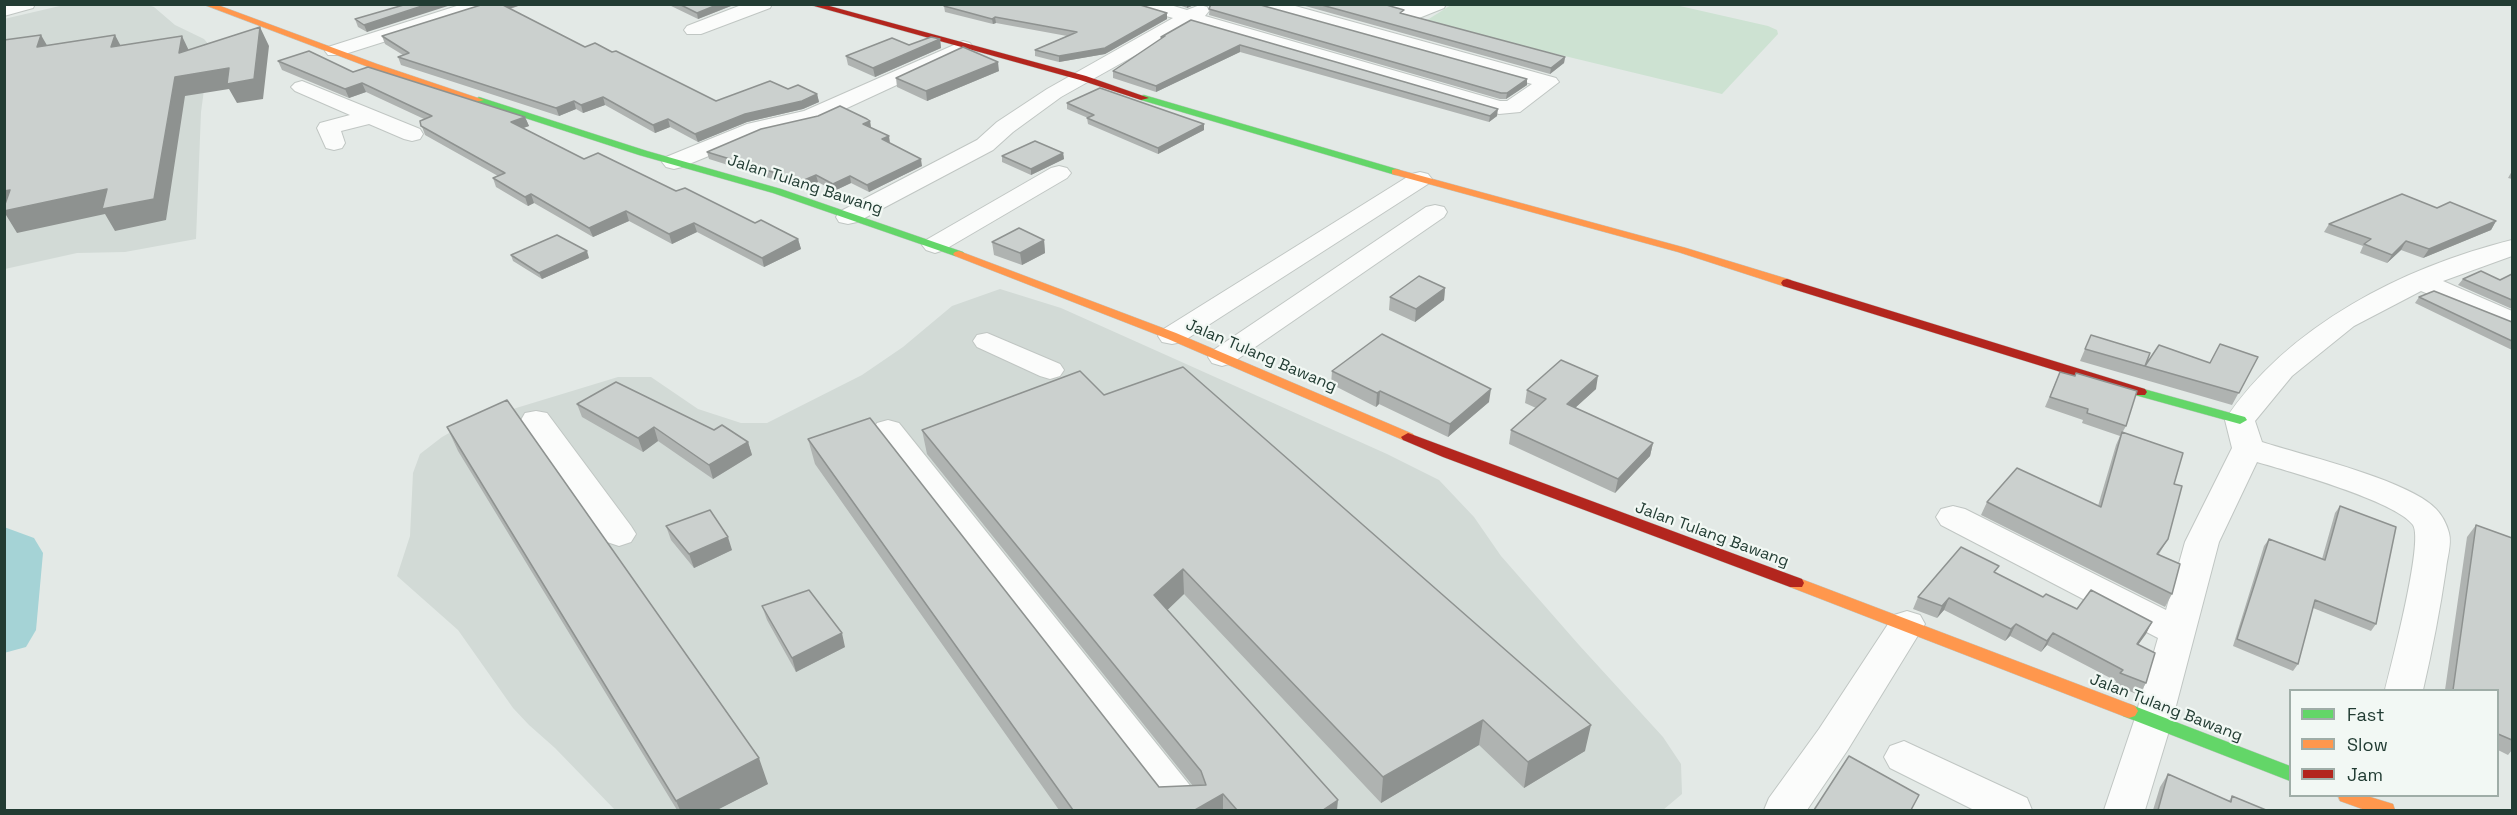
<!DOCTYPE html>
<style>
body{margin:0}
#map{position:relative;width:2517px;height:815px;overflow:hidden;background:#e3e9e6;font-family:"Space Grotesk",sans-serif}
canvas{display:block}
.frame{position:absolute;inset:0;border:6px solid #223c33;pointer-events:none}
.legend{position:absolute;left:2289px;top:689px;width:210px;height:108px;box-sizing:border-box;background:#f2f8f4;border:2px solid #9fada7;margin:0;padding:8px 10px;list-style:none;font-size:18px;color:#223c33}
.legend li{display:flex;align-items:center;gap:12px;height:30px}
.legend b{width:30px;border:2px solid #9fada7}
</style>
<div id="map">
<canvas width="2517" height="815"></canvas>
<div class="frame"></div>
<ul class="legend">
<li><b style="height:8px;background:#63d668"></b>Fast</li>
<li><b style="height:8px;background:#ff974d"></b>Slow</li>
<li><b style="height:8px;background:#b3261e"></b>Jam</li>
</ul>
</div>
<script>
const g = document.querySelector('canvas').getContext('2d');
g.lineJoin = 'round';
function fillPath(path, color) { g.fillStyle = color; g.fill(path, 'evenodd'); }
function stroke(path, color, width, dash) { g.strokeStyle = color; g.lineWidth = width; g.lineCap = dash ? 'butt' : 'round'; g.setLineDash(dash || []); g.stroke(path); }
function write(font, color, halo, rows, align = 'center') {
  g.font = font + ' "Space Grotesk",sans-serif'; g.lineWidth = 4.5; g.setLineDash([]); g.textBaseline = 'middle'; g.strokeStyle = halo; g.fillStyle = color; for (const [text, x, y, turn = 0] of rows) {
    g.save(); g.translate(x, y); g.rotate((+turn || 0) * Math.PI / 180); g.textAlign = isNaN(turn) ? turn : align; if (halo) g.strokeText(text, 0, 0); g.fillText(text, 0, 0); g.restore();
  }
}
fillPath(new Path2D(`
 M64,5H148L154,7L175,25L204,39L210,46L201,112L196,239L125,252L77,253L5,269L4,19Z
 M1000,289L1061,308L1387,454L1439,480L1474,517L1501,556L1579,645L1663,737L1681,764L1682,794L1663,810H615L555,748L529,725L513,708L458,630L397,576L410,536L413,473L420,454L442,437L467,423L618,377H651L698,409L741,423H767L862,375L903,347L952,306Z`), '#d2dad6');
fillPath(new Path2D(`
 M1671,4L1768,26L1777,30L1778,34L1722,94L1424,22L1451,5Z`), '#cde2d2');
fillPath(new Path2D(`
 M4,527L34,538L43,553L36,630L26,647L4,653Z`), '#a5d3d6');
const street = new Path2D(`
 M4,4H35L33,8L4,16Z
 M463,4H493L491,8L342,55H328L325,51L328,47Z
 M744,4H772L770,8L701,34H687L684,30L687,26Z
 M1136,4H1167L1187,10L1200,5L1207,7L1209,11L1205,16L1500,101H1507L1532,84L1258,8L1256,4H1288L1556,78L1559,82L1520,112L1499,114L1191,24L1061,97L1013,132L993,150L857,222L848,224L839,222L836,217L839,212L977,140L997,122L1047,89L1173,18L1138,8Z
 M1381,4H1446L1444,8L1419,18L1383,8Z
 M963,41L970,43L973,47L970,51L819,121L762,134L682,167L674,169L666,167L662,162L666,157L747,124L804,111Z
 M302,81L420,129L423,134L420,139L412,141L404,139L369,124L341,131L345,143L342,148L334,150L326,148L317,128L320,123L350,115L295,91L291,87L295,83Z
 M1059,166L1067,168L1071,173L1067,178L944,250L935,253L926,250L922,245L926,240L1051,168Z
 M1420,172L1428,174L1432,179L1428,184L1182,342L1172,344L1162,342L1158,336L1162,330L1412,174Z
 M1435,205L1444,207L1447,212L1444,217L1232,363L1222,366L1212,363L1208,357L1212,351L1426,207Z
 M2512,240V256L2443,281L2512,311V329L2421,291L2354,326L2292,376L2255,421L2262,442C2302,455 2409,480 2436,509C2442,515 2447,525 2449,533C2452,544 2447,558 2446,569C2440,610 2432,651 2423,690H2385C2391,665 2424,542 2413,525C2396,501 2288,471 2257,462L2219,542L2172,721L2145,810H2104L2134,721L2158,638L1941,525L1936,517L1941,509L1953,506L1965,509L2166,610L2185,542L2232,448L2225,420C2288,325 2404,267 2512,240Z
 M987,333L1060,364L1064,370L1060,376L1050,379L1040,376L977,347L973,341L977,335Z
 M536,411L547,413L631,526L636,534L631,542L619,546L607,542L521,420L525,413Z
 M888,420L899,423L1200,798L1205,810H1161L877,437L873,430L877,423Z
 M1907,611L1920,615L1925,624L1847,751L1807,810H1764L1769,798L1819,729L1894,615Z
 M1904,741L2027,798L2032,810H1974L1890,768L1884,757L1890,746Z`);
const fast = new Path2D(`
 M1144,95L1400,170L1401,172L1396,175L1392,174L1141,100V96Z
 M479,97L647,151L781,189L963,252L965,254L963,256H955L773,193L639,155L476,102L474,100Z
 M2140,388L2245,417L2247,420L2240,424L2135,395L2133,392Z
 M2129,704L2290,766V781L2123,716L2120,711L2123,706Z`);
const slow = new Path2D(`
 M202,4H215L377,64L484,100L476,102L371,68Z
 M1396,169L1686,248L1791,280L1793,283L1791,286H1783L1678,252L1392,174V170Z
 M959,251L1176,333L1413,434L1415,437L1408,441L1403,440L1168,339L955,256L953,254L955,252Z
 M1796,577L2135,706L2138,711L2135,716L2129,718L2123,716L1790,587L1788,583L1790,579Z
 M2338,796H2367L2393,804L2395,810H2365L2340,801Z`);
const jam = new Path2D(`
 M807,4H822L1086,76L1149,98L1141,100L1080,80Z
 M1787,279L2145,389L2147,392L2145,395H2135L1783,286L1781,283L1783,280Z
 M1408,433L1802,579L1804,583L1802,587H1790L1443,457L1403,440L1401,437Z`);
stroke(street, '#c0c6c3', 2);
stroke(fast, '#bfc7c3', 1);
stroke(slow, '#bfc7c3', 1);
stroke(jam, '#bfc7c3', 1);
fillPath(street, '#fbfcfb');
fillPath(fast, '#63d668');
fillPath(slow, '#ff974d');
fillPath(jam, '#b3261e');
fillPath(new Path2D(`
 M407,4L367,32L358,27L355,19Z
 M484,4H524L510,9L585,47L612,52L716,101L788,89L817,94L819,102L803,109L747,122L698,142L670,127L655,133L605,105L583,113L576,109L559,116L401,65L398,57L403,55L385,44L382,36Z
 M667,4H736L698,19Z
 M1176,4H1196L1187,8Z
 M1205,4H1257L1527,85L1506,99H1500L1209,15L1210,7L1209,6Z
 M1298,4H1383L1403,14L1565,57L1564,63L1550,74Z
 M944,6L1167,19L1105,54L1059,62L1035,56V50L1067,36L996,23L993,24L945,12Z
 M1191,20L1497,116L1489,122L1240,52L1156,92L1113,78V71L1161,39V37Z
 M940,39L941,48L875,77L848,65L846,56Z
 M278,61L353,72L525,117L529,126L523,128L584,159L676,191L755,223L798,239L801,249L764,267L697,232L672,244L629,221L593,237L534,203L528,206L496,187L493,178L498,176L425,135L420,121L424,119L366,92L349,98L282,70Z
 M999,71L927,101L897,87L896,78Z
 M1067,103L1204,124V130L1158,154L1088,124L1087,118H1088L1067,109Z
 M870,121L871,128L890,143L922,166L869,192L851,183L834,191L818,182L804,189L709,159L707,152Z
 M1063,153L1064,159L1031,175L1002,162V156Z
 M2512,171V179L2508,178Z
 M2437,208L2496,221L2491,230L2423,258L2401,250L2387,263L2360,253L2363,246L2324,232L2329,224Z
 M1044,240L1045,253L1022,265L994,255L992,242Z
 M511,255L589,258L542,279L513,261Z
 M2512,274V309L2458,285L2463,279L2500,280Z
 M1445,288L1444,300L1415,322L1389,310L1390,297Z
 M2419,297L2512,322V350L2415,303Z
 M2091,335L2145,366L2210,363L2258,357L2232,405L2080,361Z
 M1332,371L1489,402L1448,437L1379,404L1376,407L1331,384Z
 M2060,372L2126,426L2122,433L2174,484L2168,539L2159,554L2172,594L2165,607L1981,515L1987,502L2098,506L2116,445L2120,436L2082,423L2083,420L2045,407Z
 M1596,389L1575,408L1653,443L1650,456L1615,493L1509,444L1511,430L1536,408L1525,403L1527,390Z
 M1104,395L1585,751L1524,788L1479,745L1381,803L1184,594L1167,610L1337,810H1059L815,464L808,439L1159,787L1193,786L927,454L922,430Z
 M577,404L714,430L748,442L752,455L713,479L658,441L643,452L582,417Z
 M447,427L768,784L717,810H677L458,451Z
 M2340,506L2376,624L2371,631L2313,608L2298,664L2293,671L2233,646L2264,546L2269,539L2322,559L2335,513Z
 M2476,525L2512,538V750L2508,755L2498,750V690H2445L2467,537Z
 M666,526L732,550L694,568L671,540Z
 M1996,573L2043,597L2077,609L2152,622L2138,645L2146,683L2139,695L2114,685L2116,681L2047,645L2041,652L2010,636L2005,641L1944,610L1937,618L1913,609L1918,597Z
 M762,606L845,647L796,672L767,620Z
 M2168,774L2229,801L2232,796L2266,810H2153L2160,787Z`), '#afb3b1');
fillPath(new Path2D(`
 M428,4H454L367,32L364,25Z
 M500,4H524L502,11Z
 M719,4H736L698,19L697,13Z
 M1187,4H1196L1187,8Z
 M1167,13V19L1105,54L1059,62V56Z
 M995,17L996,23L993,24L992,19Z
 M260,27L269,46L263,99L237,103L229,89L185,96L166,220L115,231L105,214L17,233L6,215H4V191L175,77Z
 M41,35L52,54L37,47Z
 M115,35L125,54L111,47Z
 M182,36L191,55L179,53Z
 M940,39L941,48L875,77L873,68Z
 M1240,45V52L1156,92V86Z
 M1565,57L1564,63L1550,74L1551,68Z
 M998,62L999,71L927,101L926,91Z
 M1527,79V85L1506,99L1507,93Z
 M362,83L366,92L349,98L345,89Z
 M817,94L819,102L803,109L747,122L698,142L695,134L745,114Z
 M603,97L605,105L583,113L581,105Z
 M574,101L576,109L559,116L556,108Z
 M1498,109L1497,116L1489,122L1490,116Z
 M525,117L529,126L515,131L511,122Z
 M668,119L670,127L655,133L653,125Z
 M870,121L871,128L863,124Z
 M1204,124V130L1158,154V148Z
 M889,136L890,143L882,139Z
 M1063,153L1064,159L1031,175V169Z
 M921,159L922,166L869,192L867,185Z
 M816,175L818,182L804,189L802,181Z
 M850,176L851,183L834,191L833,184Z
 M531,194L534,203L528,206L525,197Z
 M626,211L629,221L593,237L589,228Z
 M2496,221L2491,230L2423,258L2429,249Z
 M694,223L697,232L672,244L669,234Z
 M798,239L801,249L764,267L762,258Z
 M1044,240L1045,253L1022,265L1020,253Z
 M2406,241L2401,250L2387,263L2392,255Z
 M587,251L589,258L542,279L539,273Z
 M1445,288L1444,300L1415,322L1416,309Z
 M1598,376L1596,389L1565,417L1567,404Z
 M1491,389L1489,402L1448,437L1450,424Z
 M1380,391L1379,404L1376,407L1377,393Z
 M654,427L658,441L643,452L638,438Z
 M748,442L752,455L713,479L709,465Z
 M1653,443L1650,456L1615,493L1618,479Z
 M728,537L732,550L694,568L689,554Z
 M1183,569L1184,594L1156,621L1154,595Z
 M1949,598L1944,610L1937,618L1942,606Z
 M2152,622L2146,634L2130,656L2137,644Z
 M2016,624L2010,636L2005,641L2011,629Z
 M842,633L845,647L796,672L792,658Z
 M2053,633L2047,645L2041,652L2047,641Z
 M1483,720L1479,745L1381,803L1383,777Z
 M1591,725L1585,751L1524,788L1528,762Z
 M759,758L768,784L717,810H680L676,801Z
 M1223,794V810H1195Z
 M1338,800L1337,810H1323Z`), '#8e9290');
const building = new Path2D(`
 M407,4H428L364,25L355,19Z
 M484,4H501L585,47L595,43L612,52L616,51L716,101L770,81L788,89L798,85L817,94L802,101L745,114L695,134L668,119L653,125L603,97L581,105L574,101L556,108L398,57L409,53L382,36Z
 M679,4H719L697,13Z
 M947,4H1137L1167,13L1105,48L1059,56L1035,50L1077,32L995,17L992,19L944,6Z
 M1211,4H1257L1527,79L1507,93H1501L1209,9Z
 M1318,4H1383L1404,10L1400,13L1565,57L1551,68Z
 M1191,20L1498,109L1490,116L1240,45L1156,86L1113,71L1165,36L1161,37Z
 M260,27L254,79L227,84L229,68L175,77L154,199L102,209L107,189L4,211V207L10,190L4,191V40L41,35L37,47L115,35L111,47L182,36L179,53Z
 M931,37L940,39L873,68L846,56L892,38L909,45Z
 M963,47L998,62L926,91L896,78Z
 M309,51L353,72L368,67L525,117L511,122L584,159L598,153L676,191L685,188L755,223L761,220L798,239L762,258L694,223L669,234L626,211L589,228L531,194L525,197L493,178L505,173L421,126L420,121L432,116L362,83L345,89L278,61Z
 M1100,88L1204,124L1158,148L1087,118L1094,115L1067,103Z
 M840,106L867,119L870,121L863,124L889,136L882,139L921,159L867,185L850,176L833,184L816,175L802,181L707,152L761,129L818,116Z
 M1035,141L1063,153L1031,169L1002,156Z
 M2402,194L2437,208L2450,202L2496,221L2429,249L2406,241L2392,255L2364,244L2371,239L2329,224Z
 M1019,228L1044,240L1020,253L992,242Z
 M557,235L587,251L539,273L511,255Z
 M2481,271L2500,280L2512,274V300L2463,279Z
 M1419,276L1445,288L1416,309L1390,297Z
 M2434,291L2512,322V341L2419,297Z
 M1382,334L1491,389L1450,424L1380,391L1377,393L1332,371Z
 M2091,335L2150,353L2145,366L2159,345L2210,363L2220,344L2258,357L2239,393L2085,349Z
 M1561,360L1598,376L1567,404L1653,443L1618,479L1511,430L1546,399L1527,390Z
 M1183,367L1591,725L1528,762L1483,720L1383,777L1183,569L1154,595L1338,800L1323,810H1237L1223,794L1195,810H1073L808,439L870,418L1159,787L1206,785L1201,771L922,430L1080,371L1104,395Z
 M2060,372L2075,376L2076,373L2137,391L2126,426L2087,413L2088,409L2050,397Z
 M616,382L714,430L722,425L748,442L709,465L654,427L638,438L577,404Z
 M507,400L759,758L676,801L447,427Z
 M2122,432L2183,453L2174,484L2182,486L2168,539L2157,554L2180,564L2172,594L1987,502L2017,468L2101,507Z
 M2340,506L2396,527L2376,624L2315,600L2298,664L2237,639L2269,539L2325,560Z
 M710,510L728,537L689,554L666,526Z
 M2476,525L2512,538V740L2498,734V690H2453Z
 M1961,547L1999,566L1994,572L2043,597L2046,594L2077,609L2091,590L2152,622L2137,644L2155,653L2146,683L2120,673L2123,670L2053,633L2047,641L2016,624L2011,629L1949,598L1942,606L1918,597Z
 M809,590L842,633L792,658L762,606Z
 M1849,756L1919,795L1911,810H1814Z
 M2168,774L2231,802L2232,796L2266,810H2158Z`);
fillPath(building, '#cbd0ce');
stroke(building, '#8e9290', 1.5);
write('16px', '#223c33', '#f2f8f4', [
 ["Jalan Tulang Bawang",805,185,18],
 ["Jalan Tulang Bawang",1261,356,23],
 ["Jalan Tulang Bawang",1712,535,20],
 ["Jalan Tulang Bawang",2166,708,21]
]);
</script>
